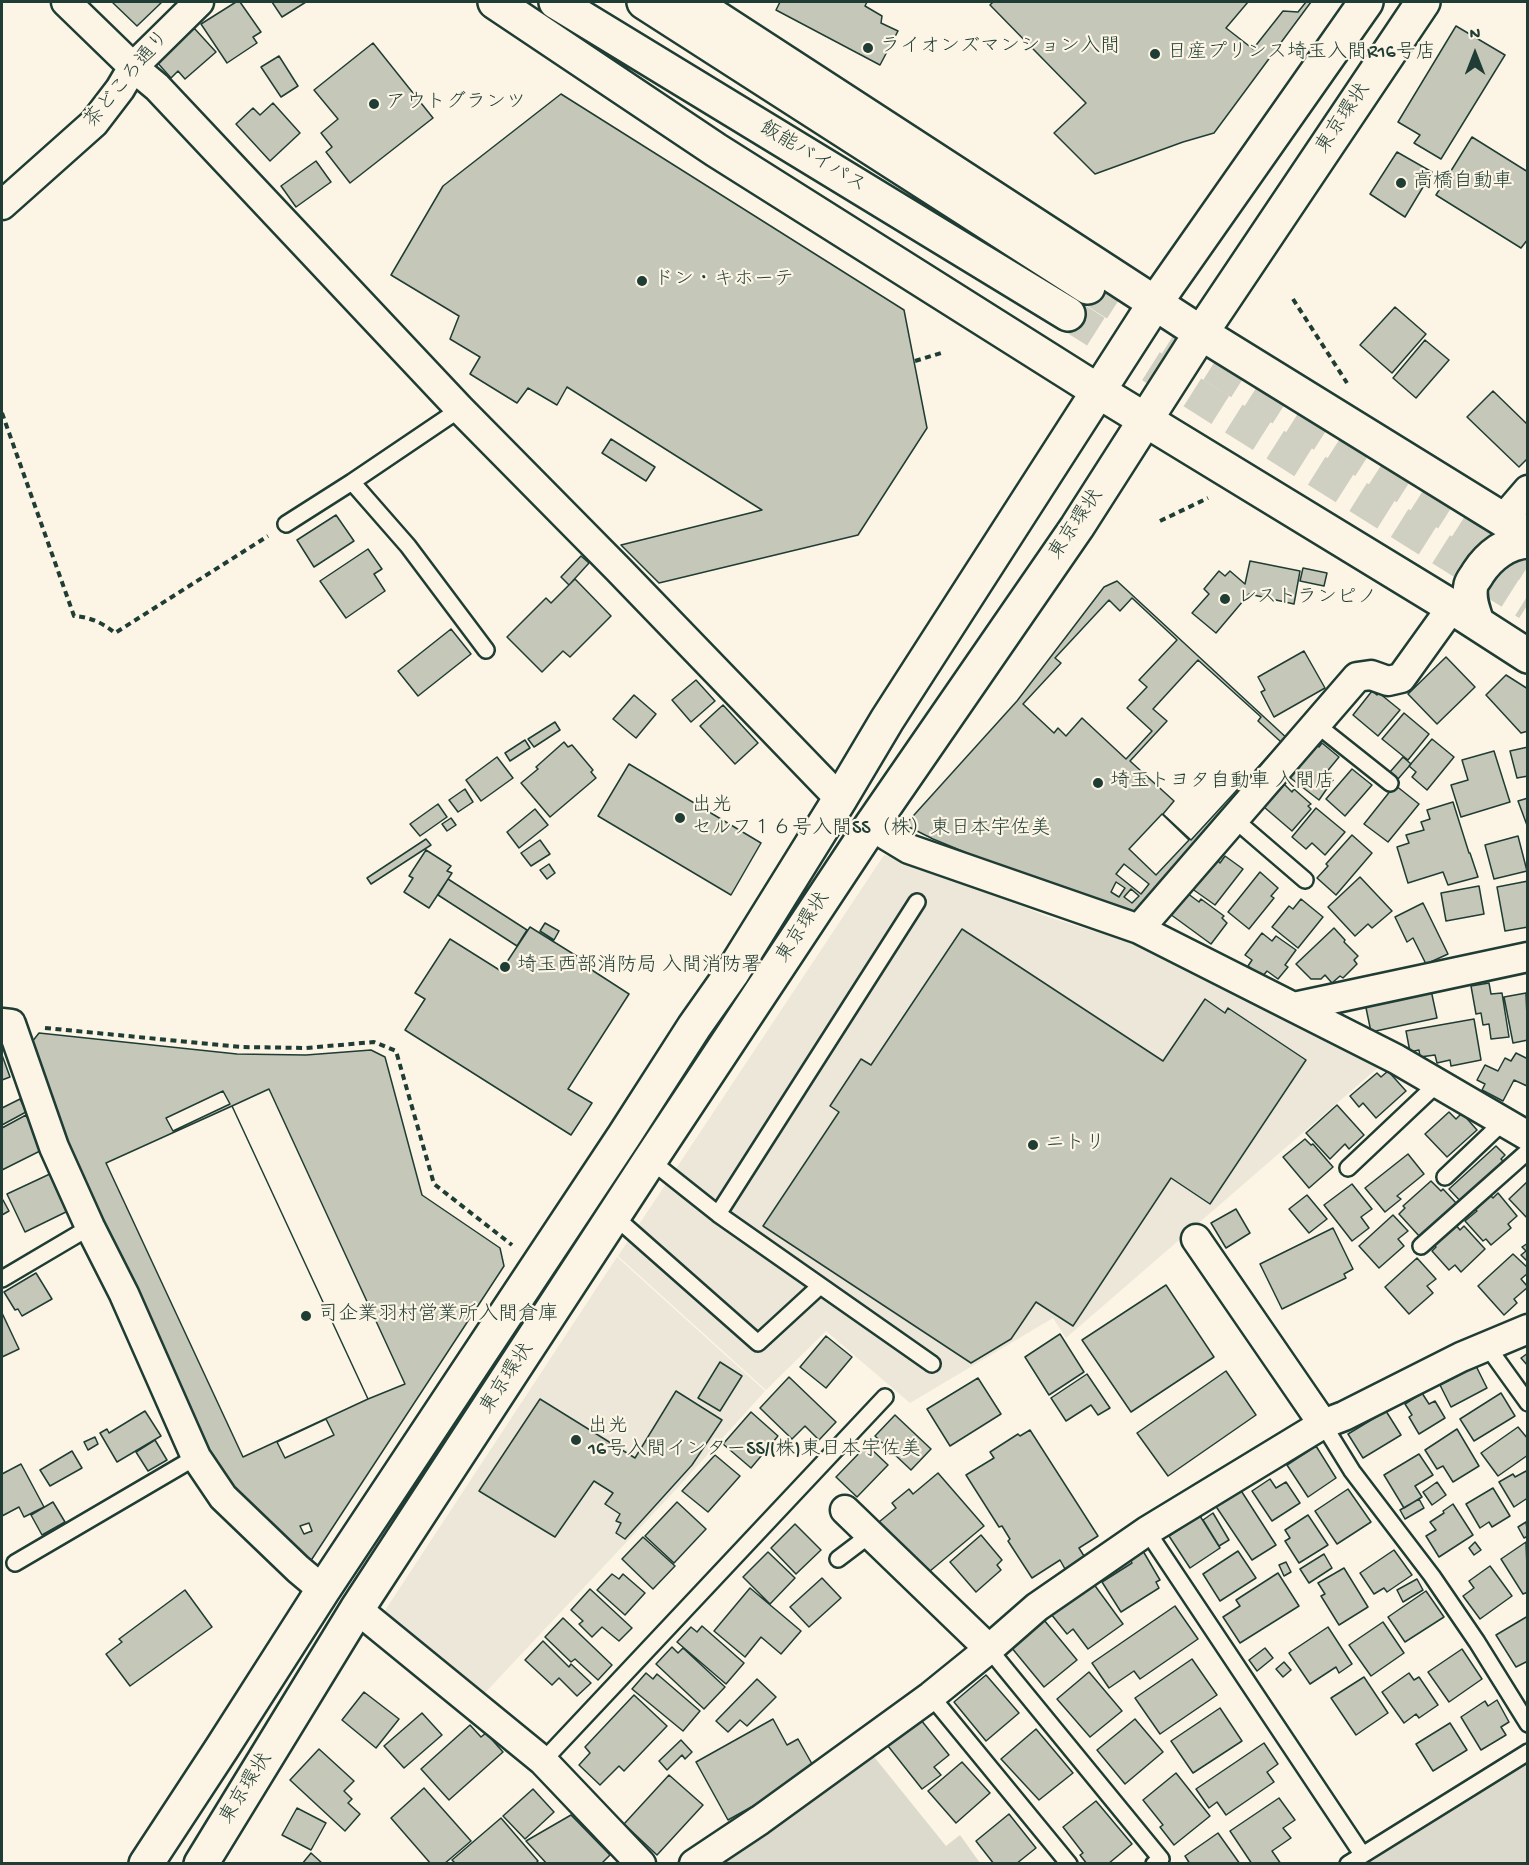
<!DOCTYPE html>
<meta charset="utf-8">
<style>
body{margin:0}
#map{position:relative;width:1529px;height:1865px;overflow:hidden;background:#fcf5e5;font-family:"Gochi Hand",sans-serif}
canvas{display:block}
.frame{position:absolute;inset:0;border:3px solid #1f3d34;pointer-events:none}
.north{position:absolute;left:1445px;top:24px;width:60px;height:60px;-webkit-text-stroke:4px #fcf5e5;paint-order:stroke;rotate:0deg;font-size:16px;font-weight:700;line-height:24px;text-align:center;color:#1f3d34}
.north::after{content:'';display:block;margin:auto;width:21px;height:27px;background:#1f3d34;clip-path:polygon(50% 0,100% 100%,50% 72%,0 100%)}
</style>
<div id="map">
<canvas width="1529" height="1865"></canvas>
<div class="frame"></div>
<div class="north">N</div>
</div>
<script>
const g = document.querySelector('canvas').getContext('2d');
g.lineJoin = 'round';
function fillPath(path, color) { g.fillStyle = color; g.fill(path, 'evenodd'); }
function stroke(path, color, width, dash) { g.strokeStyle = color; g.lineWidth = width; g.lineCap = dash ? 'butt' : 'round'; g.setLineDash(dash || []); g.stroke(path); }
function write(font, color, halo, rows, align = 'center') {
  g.font = font + ' "Gochi Hand","Klee One",sans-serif'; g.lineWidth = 4.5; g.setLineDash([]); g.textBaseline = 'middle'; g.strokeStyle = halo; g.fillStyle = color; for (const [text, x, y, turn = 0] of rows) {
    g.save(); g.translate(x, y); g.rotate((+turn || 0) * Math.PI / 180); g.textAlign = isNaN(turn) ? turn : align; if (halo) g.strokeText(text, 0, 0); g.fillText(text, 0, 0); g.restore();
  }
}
fillPath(new Path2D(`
 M884,855L900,858L1051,918L1136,944L1381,1065L1066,1338L1053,1318L910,1403L826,1331L766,1390L618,1256Z
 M617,1257L765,1391L681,1484L482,1696L382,1615Z`), '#ece7d8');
fillPath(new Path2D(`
 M871,1753L946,1846L960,1835L980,1863L715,1864Z
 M1527,1762V1863H1368Z`), '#dcdacc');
const building = new Path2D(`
 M112,2H162L137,26Z
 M236,2H240L261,32L253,37L257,43L227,63L201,24Z
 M272,2H306L282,17Z
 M780,2H867L865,6L882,16L881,23L898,31L880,65L776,10Z
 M993,2H1311L1214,133L1183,142L1095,174L1054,133L1086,103L990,5Z
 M1248,2H1306L1298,12L1283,11L1253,49L1226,28Z
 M1456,26L1505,55L1441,159L1414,143L1420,135L1398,122Z
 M194,28L216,52L185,79L178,71L171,78L156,61Z
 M373,43L433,118L350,183L326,152L332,147L321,133L338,119L314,90Z
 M279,56L298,86L281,97L261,67Z
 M561,94L904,310L927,428L858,535L659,583L621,545L762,510L567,387L557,405L528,388L517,403L470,374L480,357L450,339L459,316L391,275L443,186Z
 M273,103L300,133L270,161L236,124L253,108L260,115Z
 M1472,137L1528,172V239L1521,248L1436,195Z
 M1397,152L1432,172L1405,217L1370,194Z
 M316,161L331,182L296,207L281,186Z
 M1395,307L1426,334L1392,373L1360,345Z
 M1425,340L1449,360L1416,398L1393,378Z
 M1493,391L1528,425V458L1519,467L1467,417Z
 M611,439L655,467L646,481L602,453Z
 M336,515L354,541L314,567L297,540Z
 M368,549L382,569L374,574L385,591L346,618L320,581Z
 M581,556L589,563L569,585L561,577Z
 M1250,561L1300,571L1294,604L1249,594L1216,633L1192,613L1209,594L1204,589L1219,571L1225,576L1230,571L1245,584Z
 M1303,568L1327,573L1324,586L1300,581Z
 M575,579L611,616L570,657L563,651L542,672L507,637L546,598L551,603Z
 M1117,581L1290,741L1135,913L1064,893L933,839L905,825L1017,701L1104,587Z
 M1132,598L1177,640L1139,680L1147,687L1127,708L1152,731L1126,759L1082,718L1066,736L1058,728L1054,733L1023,704L1061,663L1055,658L1109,600L1120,611Z
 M451,629L471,654L418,696L398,671Z
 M1304,651L1325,688L1274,717L1261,692L1265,690L1258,677Z
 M1446,657L1475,687L1437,724L1408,694Z
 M1198,660L1261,717L1258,721L1281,742L1191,840L1163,814L1174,801L1130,761L1167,721L1153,709Z
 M1506,675L1528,689V731L1521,733L1486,695Z
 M696,680L715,701L691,722L672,700Z
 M1372,691L1377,695L1379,693L1400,710L1378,736L1353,715Z
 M634,695L656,714L636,738L613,719Z
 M723,705L758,743L735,764L700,726Z
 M1404,713L1429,734L1408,760L1382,739Z
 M555,722L560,730L534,747L528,739Z
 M1432,739L1454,757L1427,790L1412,777L1416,772L1409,766Z
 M525,740L530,748L510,761L505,753Z
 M564,742L568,747L572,745L593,770L591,772L596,778L550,817L521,783L538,769L536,767Z
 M1313,742L1319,747L1322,743L1339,757L1325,774L1333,780L1319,800L1288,776Z
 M1528,747V776L1517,778L1510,751Z
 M1494,751L1510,802L1461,817L1451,785L1468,780L1462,760Z
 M497,757L513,778L481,801L466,780Z
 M1403,757L1411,764L1398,779L1390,772Z
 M629,764L761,843L731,895L598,816Z
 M1352,769L1372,785L1345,816L1326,799Z
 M1284,784L1292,792L1294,789L1311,804L1308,806L1311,809L1292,831L1264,807Z
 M1395,785L1419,804L1388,842L1364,824Z
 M465,789L473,802L458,812L449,800Z
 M1528,798V828L1518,801Z
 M1453,802L1469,853H1470L1478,877L1448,885L1443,872L1408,883L1397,847L1409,843L1406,835L1424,830L1421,822L1430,819L1427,810Z
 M438,804L447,817L420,836L410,824Z
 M1316,808L1345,832L1325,855L1312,843L1306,849L1292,837Z
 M535,809L548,825L519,848L507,832Z
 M1162,814L1189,840L1156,875L1129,849Z
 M451,818L456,825L447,831L442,824Z
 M1352,835L1372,853L1336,895L1317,878L1328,866L1326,864Z
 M1518,836L1527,871L1494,879L1485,845Z
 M426,839L431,845L371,884L367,878Z
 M540,840L550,854L531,866L521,853Z
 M426,850L451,866L447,871L452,873L429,908L404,892L413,878L409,876Z
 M1225,856L1243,869L1215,905L1191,888L1215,858L1220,863Z
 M549,864L555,873L547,879L540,870Z
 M1124,864L1149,884L1141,894L1116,874Z
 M1260,872L1278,888L1271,896L1274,898L1249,929L1228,912Z
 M1360,877L1392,911L1372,928L1368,924L1355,936L1328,907Z
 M448,879L527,930L517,946L438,895Z
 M1528,881V927L1505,931L1497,887Z
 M1116,882L1125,888L1119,897L1111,892Z
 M1479,886L1484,914L1446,921L1441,893Z
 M1131,889L1139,896L1132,903L1124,897Z
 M1187,893L1199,902L1201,899L1224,916L1222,918L1227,923L1211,944L1170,914Z
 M1301,899L1323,917L1298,948L1272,927L1289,906L1293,909Z
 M1423,903L1448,954L1426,964L1413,938L1407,942L1395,917Z
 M545,923L559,931L554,940L540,931Z
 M530,927L583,960L581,963L629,994L568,1089L592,1103L571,1135L405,1030L425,999L415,993L450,939L501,971Z
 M1334,928L1345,940L1344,942L1358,956L1354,960L1357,964L1343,978L1340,976L1332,983L1325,975L1321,979H1311L1296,964Z
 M962,929L1163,1061L1205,999L1225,1013L1228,1008L1306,1060L1210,1204L1171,1178L1073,1326L1036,1302L1011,1339L971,1363L763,1226L839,1112L830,1106L861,1059L871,1065Z
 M1262,933L1272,941L1276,936L1296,950L1285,965L1288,967L1278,979L1267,971L1262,977L1248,966L1252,960L1245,955Z
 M1489,983L1491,994L1502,993L1509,1037L1491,1039L1489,1024L1483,1025L1481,1013L1476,1014L1471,986Z
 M1431,990L1437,1018L1371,1032L1365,1003Z
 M1526,993L1528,1040L1513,1043L1504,997Z
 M1474,1019L1481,1060L1451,1066L1450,1060L1437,1063L1435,1055L1420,1057L1419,1050L1410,1052L1406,1031Z
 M39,1033L237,1054L306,1055L371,1050L385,1057L422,1195L500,1248L504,1266L310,1562L228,1491L164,1365L65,1147L28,1047Z
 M1516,1053L1528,1059L1527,1086L1514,1080L1503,1101L1482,1090L1485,1084L1477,1080L1485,1065L1498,1071L1505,1058L1511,1061Z
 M2,1055L10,1077L2,1080Z
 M1388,1071L1406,1091L1376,1118L1363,1103L1359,1107L1350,1096L1377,1073L1381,1077Z
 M269,1089L405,1384L368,1399L232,1106Z
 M223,1091L230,1104L173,1131L166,1118Z
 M20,1099L26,1112L2,1125V1108Z
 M1337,1105L1364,1135L1349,1149L1345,1144L1330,1159L1306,1133Z
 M232,1106L368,1399L243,1457L106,1163Z
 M1449,1112L1456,1119L1462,1113L1477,1130L1447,1157L1425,1134Z
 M26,1115L44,1149L2,1170V1128Z
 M1305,1139L1311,1145L1313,1144L1333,1167L1309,1188L1283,1157Z
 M1496,1146L1505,1155L1501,1159L1506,1164L1463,1204L1449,1189Z
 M1408,1154L1424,1174L1397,1196L1401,1199L1385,1212L1365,1188Z
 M52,1173L70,1210L25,1232L7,1194Z
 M1431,1181L1441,1191L1443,1189L1457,1204L1420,1237L1399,1214L1405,1208L1403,1206Z
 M1528,1181V1219L1509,1199Z
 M1352,1184L1372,1209L1361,1217L1369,1228L1352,1241L1324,1205Z
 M1498,1193L1517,1216L1508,1224L1511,1228L1491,1245L1486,1239L1483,1241L1465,1221L1477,1211L1474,1209L1490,1195L1493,1198Z
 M1307,1195L1327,1219L1309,1233L1289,1209Z
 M3,1200L9,1211L2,1215V1201Z
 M1236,1209L1250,1233L1226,1248L1211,1223Z
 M1393,1215L1408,1231L1398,1239L1404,1246L1379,1268L1359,1246Z
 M1455,1224L1460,1230L1464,1226L1485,1249L1461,1272L1455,1265L1449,1270L1432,1251L1436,1247L1433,1244Z
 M1333,1228L1353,1269L1344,1274L1346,1278L1282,1309L1260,1264Z
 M1528,1243V1262L1521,1255L1526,1251L1522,1247Z
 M1513,1254L1528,1268V1273L1521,1279L1528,1287L1514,1299L1517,1303L1504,1315L1478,1286Z
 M1417,1258L1436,1279L1427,1286L1433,1293L1409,1314L1385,1287Z
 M36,1273L52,1299L22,1316L18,1309L15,1310L4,1292Z
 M1166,1285L1214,1357L1131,1412L1082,1340Z
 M2,1313L19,1349L2,1357Z
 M1060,1334L1084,1372L1049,1395L1025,1357Z
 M826,1336L852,1357L826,1388L800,1367Z
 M1528,1353V1366L1521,1358Z
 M720,1362L742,1376L720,1411L698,1398Z
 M1476,1366L1487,1388L1451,1407L1440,1385Z
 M1226,1371L1256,1415L1168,1476L1137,1433Z
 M1087,1374L1110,1408L1098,1415L1091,1405L1066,1421L1051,1398Z
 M789,1377L836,1422L819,1440L805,1426L792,1439L760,1408Z
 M978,1378L1001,1414L950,1446L927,1409Z
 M676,1391L722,1420L692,1465L625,1539L616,1533L621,1523L616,1521L620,1514L605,1504L613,1493L594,1481L555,1537L479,1491L540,1399L635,1458Z
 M1422,1393L1429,1404L1435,1401L1445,1418L1419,1434L1409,1417L1412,1415L1405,1404Z
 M1501,1393L1515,1416L1474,1441L1460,1419Z
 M145,1411L161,1436L117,1462L100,1433L107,1429L109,1433Z
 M1386,1411L1401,1435L1363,1458L1348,1434Z
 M751,1412L778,1436L751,1468L723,1444Z
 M895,1415L931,1449L911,1470L875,1436Z
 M326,1419L334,1435L285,1458L277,1442Z
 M1518,1427L1528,1439V1455L1498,1476L1481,1453Z
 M1457,1429L1479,1466L1453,1482L1443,1466L1437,1469L1425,1450Z
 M1030,1430L1098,1536L1079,1548L1084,1556L1065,1569L1060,1560L1032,1578L1008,1541L1010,1539L1002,1526L999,1527L966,1475L994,1458L990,1452L1018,1434L1020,1436Z
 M95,1437L98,1444L88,1450L84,1442Z
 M155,1440L167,1460L148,1471L136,1452Z
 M867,1445L888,1465L857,1497L836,1477Z
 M1316,1446L1336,1478L1308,1497L1287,1465Z
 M72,1451L82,1468L50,1486L40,1470Z
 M1419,1454L1433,1475L1415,1486L1422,1497L1404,1508L1384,1475Z
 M715,1455L740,1476L708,1512L682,1491Z
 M21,1464L44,1507L24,1517L19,1507L2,1516V1474Z
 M1528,1470V1502L1526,1499L1514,1507L1499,1482L1513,1474L1515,1477Z
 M938,1473L984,1526L924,1576L879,1522L896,1508L892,1503L909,1489L913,1494Z
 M1270,1479L1276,1488L1286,1482L1300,1503L1272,1521L1252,1491Z
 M1437,1482L1446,1495L1432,1505L1423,1492Z
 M1493,1488L1510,1516L1492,1527L1489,1522L1480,1528L1466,1504Z
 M1240,1489L1276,1545L1252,1560L1215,1505Z
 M1348,1489L1371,1522L1337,1544L1315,1511Z
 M1419,1499L1424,1508L1405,1519L1400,1510Z
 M53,1502L65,1522L42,1535L31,1515Z
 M677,1502L706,1529L674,1563L645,1536Z
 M1453,1504L1473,1535L1439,1557L1426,1536L1436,1530L1430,1522L1444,1513L1443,1511Z
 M1213,1513L1229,1540L1219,1546L1203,1520Z
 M1308,1515L1328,1545L1299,1563L1285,1541L1290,1538L1285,1530Z
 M1200,1516L1220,1548L1190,1568L1169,1536Z
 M1526,1522L1528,1536L1524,1538L1518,1527Z
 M309,1523L312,1531L304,1534L300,1526Z
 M795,1524L821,1550L796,1574L771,1548Z
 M981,1535L1002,1560L997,1565L1001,1570L976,1592L950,1562Z
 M643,1537L675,1566L653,1589L622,1559Z
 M1475,1542L1481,1550L1474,1555L1469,1548Z
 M1526,1542L1528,1592L1523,1594L1501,1559Z
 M1394,1550L1412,1575L1387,1592L1384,1588L1374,1594L1360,1573Z
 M1143,1551L1160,1580L1156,1582L1159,1588L1121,1612L1102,1582L1132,1563L1130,1559Z
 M1238,1551L1256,1578L1220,1601L1203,1574Z
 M768,1552L795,1578L770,1604L743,1577Z
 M1324,1554L1332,1568L1309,1583L1300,1569Z
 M1286,1562L1291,1572L1284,1576L1279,1565Z
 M1490,1566L1512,1596L1480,1619L1463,1596L1474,1588L1469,1581Z
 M1344,1568L1368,1607L1339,1625L1321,1596L1325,1594L1318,1583Z
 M1278,1573L1299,1606L1240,1643L1223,1617L1240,1606L1236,1600Z
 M612,1574L619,1579L623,1574L645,1593L625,1615L597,1590Z
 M822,1578L841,1598L809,1627L790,1607Z
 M1417,1579L1423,1590L1403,1602L1397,1590Z
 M1093,1583L1123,1624L1088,1649L1073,1629L1067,1634L1051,1614Z
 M750,1588L801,1631L781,1654L761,1637L745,1657L714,1631Z
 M590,1589L632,1628L619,1641L602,1627L592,1637L579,1624L583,1621L571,1610Z
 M185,1590L212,1627L130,1686L106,1654L122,1642L119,1639Z
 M1426,1591L1444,1617L1405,1642L1388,1617Z
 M1175,1606L1198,1639L1140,1679L1134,1671L1109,1688L1092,1663Z
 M1528,1616V1661L1516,1667L1496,1635Z
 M563,1618L612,1665L598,1680L575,1659L571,1662L545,1637Z
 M1044,1620L1077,1660L1044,1687L1011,1647Z
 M1383,1622L1404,1653L1371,1676L1349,1645Z
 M702,1626L744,1663L726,1684L677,1642L691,1627L697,1632Z
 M1328,1627L1352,1664L1339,1673L1336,1667L1310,1684L1289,1653Z
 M543,1641L569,1667L571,1664L591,1683L577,1696L559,1678L552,1685L525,1660Z
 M672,1647L678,1653L683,1648L725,1687L704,1709L656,1664Z
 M1265,1648L1273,1658L1257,1671L1249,1660Z
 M1462,1649L1482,1679L1449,1702L1428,1672Z
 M1192,1659L1217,1695L1160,1734L1135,1698Z
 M1284,1662L1291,1670L1283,1677L1276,1669Z
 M1089,1672L1122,1711L1090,1737L1057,1699Z
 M646,1673L653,1679L657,1674L700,1711L683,1731L632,1689Z
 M1409,1673L1414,1680L1419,1677L1438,1705L1419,1718L1416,1714L1404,1723L1382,1692Z
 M986,1675L1019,1713L986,1741L954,1702Z
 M1364,1677L1388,1713L1356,1735L1331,1698Z
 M757,1679L776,1697L747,1726L740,1720L728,1732L716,1721Z
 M364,1692L399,1719L376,1748L342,1720Z
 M634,1695L667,1726L624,1771L619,1766L600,1785L579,1765L590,1753L585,1747Z
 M1497,1700L1509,1722L1501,1727L1506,1735L1481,1750L1461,1717L1485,1701L1488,1706Z
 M1220,1708L1242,1741L1193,1773L1171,1741Z
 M422,1713L442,1735L404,1768L384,1746Z
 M773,1719L787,1745L798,1739L816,1771L728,1820L696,1762Z
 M1135,1719L1163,1752L1125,1784L1097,1750Z
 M921,1720L949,1755L934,1767L941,1775L922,1789L888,1746Z
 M1450,1723L1467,1750L1433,1771L1416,1744Z
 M470,1725L481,1737L486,1733L503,1752L449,1800L421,1769Z
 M1036,1729L1073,1773L1039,1800L1001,1759Z
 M681,1740L692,1752L685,1759L682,1755L667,1770L659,1761Z
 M1264,1743L1278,1764L1267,1772L1274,1782L1226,1815L1217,1802L1209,1808L1196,1789Z
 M319,1749L354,1781L344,1791L352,1799L348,1803L360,1814L345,1831L290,1780Z
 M962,1762L990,1793L956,1823L928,1791Z
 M1176,1773L1210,1816L1174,1845L1160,1827L1163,1825L1143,1800Z
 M669,1775L703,1805L657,1855L624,1824Z
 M424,1788L471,1841L444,1864H431L391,1818Z
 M533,1789L554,1812L525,1839L503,1816Z
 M1279,1798L1295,1820L1283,1828L1291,1838L1272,1851L1281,1864H1252L1230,1831Z
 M1096,1801L1132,1844L1108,1864H1087L1080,1855L1083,1853L1063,1827Z
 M297,1808L326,1823L311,1850L282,1835Z
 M1009,1814L1036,1848L1016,1864H994L976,1841Z
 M571,1815L610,1855L601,1864H547L526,1841Z
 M501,1818L538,1861L535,1864H456L452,1860Z
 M1218,1833L1240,1864H1190L1185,1856Z
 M311,1853L323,1864H302Z`);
fillPath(building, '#c5c7b9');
stroke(building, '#1f3d34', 1.5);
stroke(new Path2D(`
 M1088,287L1528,566
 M1068,314L1528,604`), '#d0d0c2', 33, [33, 16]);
const service = new Path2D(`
 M352,482L408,546L486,650
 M286,524L352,482L460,409
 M1317,725L1390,783
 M1234,819L1305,880
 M650,1160L718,1214L932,1364
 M1348,1168L1437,1084
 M1445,1177L1503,1122
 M718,1214L917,902
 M614,1216L758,1343L820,1286
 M1421,1246L1528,1151
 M2,1279L90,1227
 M1487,1346L1528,1403
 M1323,1424L1352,1471L1432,1576L1477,1642L1528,1724
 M1147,1531L1362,1854
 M838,1559L871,1534
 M15,1563L196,1457
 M989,1649L1161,1859L1154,1864
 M931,1696L1069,1864
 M543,1761L885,1397
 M1348,1864L1528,1752`);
const minor = new Path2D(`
 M66,2L133,67L157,87L460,409L618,569L840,799
 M2,205L94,123L120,89L133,67L199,2
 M1503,519L1528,490
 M871,826L909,849L1139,929L1396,1059L1528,1136
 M1139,929L1357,677L1371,675L1388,681L1401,678L1452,607
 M1294,1007L1528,957
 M2,1023L11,1024L54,1147L90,1227L124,1294L196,1457L223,1497L298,1569L323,1590
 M1196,1239L1323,1424
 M845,1510L989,1649
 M357,1609L543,1761L641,1864
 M694,1864L760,1820L931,1696L989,1649L1037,1607L1147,1531L1323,1424L1344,1416L1461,1357L1528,1329`);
const trunk = new Path2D(`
 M495,2L716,150L1098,391L1452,607L1528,656
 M556,2L1068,314
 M644,2L1088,287
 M692,2L1201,333L1528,535
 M1477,622C1473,611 1468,598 1471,585C1472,581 1476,577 1478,573C1489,556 1507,542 1528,541
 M146,1864L222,1748L323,1590L624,1136L694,1027L732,973L840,799L887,720L1155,303L1366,2
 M201,1864L357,1609L650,1160L871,826L1077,527L1201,333L1423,2`);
stroke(service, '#1f3d34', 20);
stroke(minor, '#1f3d34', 33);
stroke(trunk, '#1f3d34', 38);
stroke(new Path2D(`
 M1293,299L1347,383
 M915,361L941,353
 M2,413L74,616C90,617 103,623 115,633L268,536
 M1160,521L1208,498
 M45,1028L241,1047L306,1048L374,1042L396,1051L434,1184L512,1245`), '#1f3d34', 4, [6, 4.5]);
stroke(service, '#fcf5e5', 15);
stroke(minor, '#fcf5e5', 28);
stroke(trunk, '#fcf5e5', 33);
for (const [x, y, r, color] of [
 [868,48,6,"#1f3d34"],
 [1155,54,6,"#1f3d34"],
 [374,104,6,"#1f3d34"],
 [1401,183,6,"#1f3d34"],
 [642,281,6,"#1f3d34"],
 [1225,599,6,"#1f3d34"],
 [1098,783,6,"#1f3d34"],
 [680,818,6,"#1f3d34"],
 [505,967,6,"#1f3d34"],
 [1033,1145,6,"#1f3d34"],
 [306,1316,6,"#1f3d34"],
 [576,1440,6,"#1f3d34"]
]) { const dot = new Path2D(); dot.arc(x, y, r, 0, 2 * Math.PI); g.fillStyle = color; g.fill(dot); stroke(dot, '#fcf5e5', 2); }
write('20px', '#1f3d34', '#fcf5e5', [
 ["ライオンズマンション入間",880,48],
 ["日産プリンス埼玉入間R16号店",1167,54],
 ["アウトグランツ",386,104],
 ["高橋自動車",1413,183],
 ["ドン・キホーテ",654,281],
 ["レストランピノ",1237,599],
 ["埼玉トヨタ自動車 入間店",1110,783],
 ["出光",692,807],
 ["セルフ１６号入間SS（株）東日本宇佐美",692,830],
 ["埼玉西部消防局 入間消防署",517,967],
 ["ニトリ",1045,1145],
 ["司企業羽村営業所入間倉庫",318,1316],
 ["出光",588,1428],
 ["16号入間インターSS/(株)東日本宇佐美",588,1451]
], 'left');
write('20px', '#1f3d34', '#fcf5e5', [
 ["茶どころ通り",128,80,-50],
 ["東京環状",1344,119,-56],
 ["飯能バイパス",812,158,31],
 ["東京環状",1077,525,-56],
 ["東京環状",804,928,-57],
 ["東京環状",508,1379,-57],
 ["東京環状",247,1789,-58]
]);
</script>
